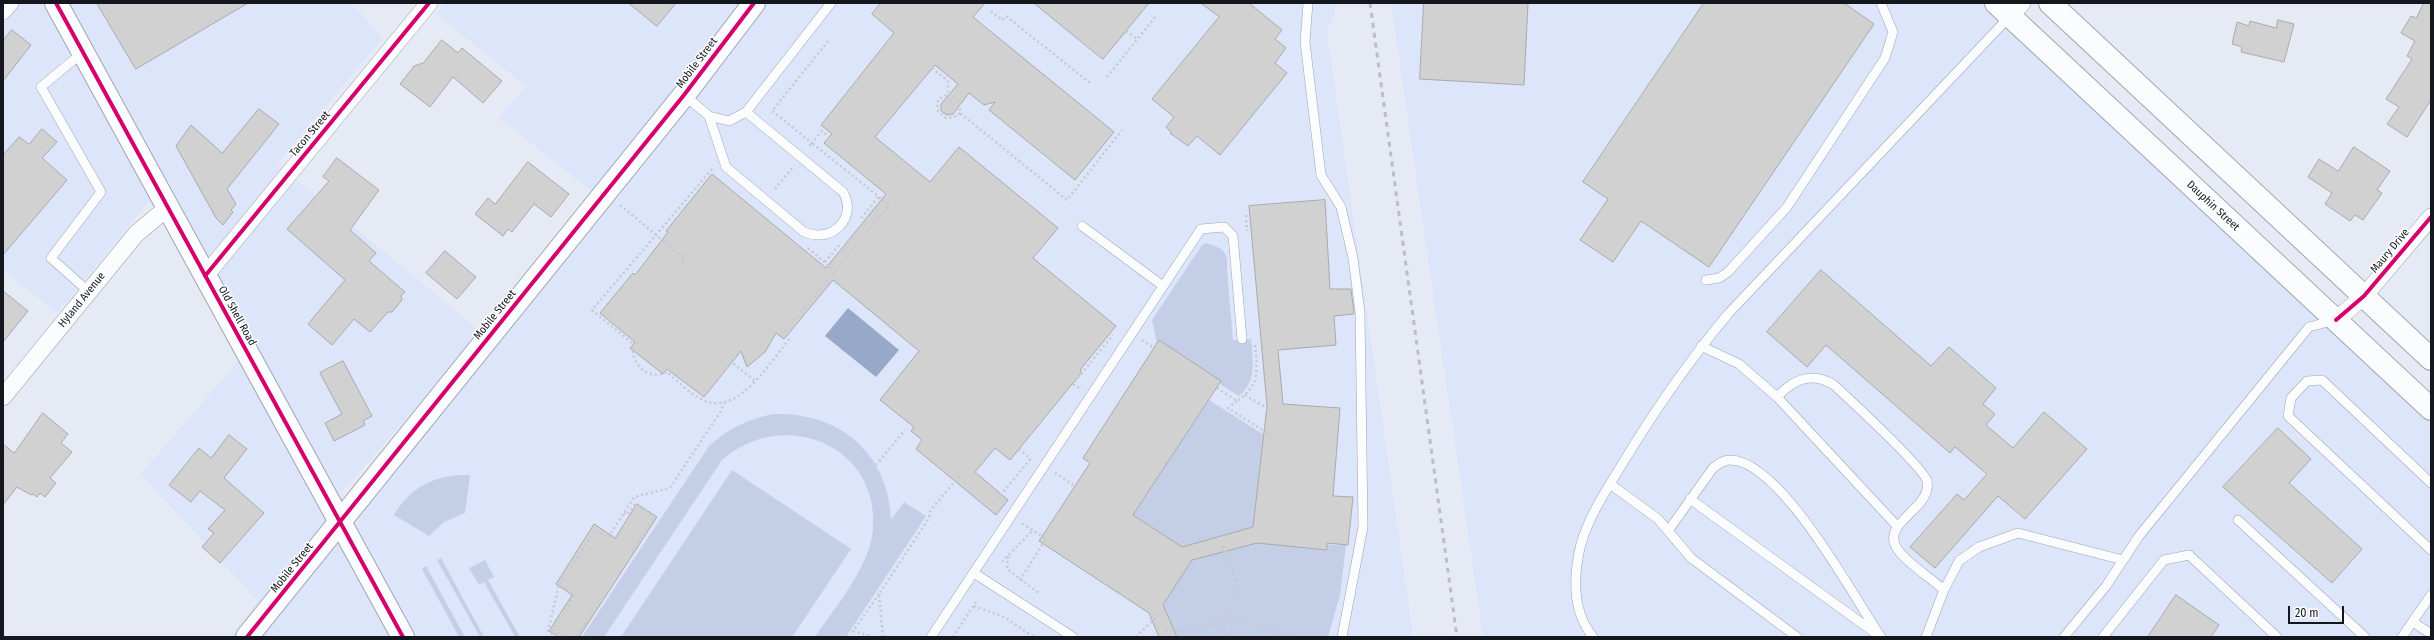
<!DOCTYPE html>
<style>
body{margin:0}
#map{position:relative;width:2434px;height:640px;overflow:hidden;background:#e5eaf5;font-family:"Fira Sans Condensed",sans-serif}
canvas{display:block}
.frame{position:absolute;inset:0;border:4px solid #14171e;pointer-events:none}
.scale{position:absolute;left:2288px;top:606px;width:56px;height:18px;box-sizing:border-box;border:2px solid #14171e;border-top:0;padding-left:5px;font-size:12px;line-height:14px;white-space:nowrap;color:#14171e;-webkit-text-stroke:3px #fff;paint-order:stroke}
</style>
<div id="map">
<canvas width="2434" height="640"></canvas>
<div class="frame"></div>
<div class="scale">20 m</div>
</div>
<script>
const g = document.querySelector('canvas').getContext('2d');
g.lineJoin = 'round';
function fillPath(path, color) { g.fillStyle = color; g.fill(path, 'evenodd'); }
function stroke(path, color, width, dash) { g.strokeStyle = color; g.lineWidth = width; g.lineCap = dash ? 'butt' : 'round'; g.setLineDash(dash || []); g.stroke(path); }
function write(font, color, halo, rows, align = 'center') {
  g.font = font + ' "Fira Sans Condensed",sans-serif'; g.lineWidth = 3; g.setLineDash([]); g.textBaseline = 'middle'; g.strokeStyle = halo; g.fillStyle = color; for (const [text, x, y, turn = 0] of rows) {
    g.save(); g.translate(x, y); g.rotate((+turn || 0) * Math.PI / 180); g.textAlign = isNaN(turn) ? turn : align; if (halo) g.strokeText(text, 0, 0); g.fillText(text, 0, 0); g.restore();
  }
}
fillPath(new Path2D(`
 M3,3H351L382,38L277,164L483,333L340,493L357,524L359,510L610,205L499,118L526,86L436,14L445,3H1334L1335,13L1327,32L1413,637H230L258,601L141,474L252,345L167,179L57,313L3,270Z
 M1391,3H2009L2431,407V637H1483Z`), '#dce5f9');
fillPath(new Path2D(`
 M1206,243C1223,248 1229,252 1227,270L1233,340L1251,339C1253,360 1257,381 1239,396L1220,384L1221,381L1157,343L1152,320L1202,245Z
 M1209,400L1264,435L1253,527L1182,547L1133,515Z
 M774,414C840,412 889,454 891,520L904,502L926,516L846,637H815C836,606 870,566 873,529C880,445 783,406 722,460L604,637H582L709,446C729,428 748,419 774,414Z
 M732,470L851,549L792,637H621Z
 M458,475H470L465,513L444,522L429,536L394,515C409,490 429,478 458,475Z
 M1257,543L1346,545L1340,595L1328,637H1177L1163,605L1192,560Z
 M441,558L484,637H480L437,560Z
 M485,560L494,577L488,580L520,637H515L484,582L479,585L469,568Z
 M426,566L465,637H459L422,569Z`), '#c4cfe7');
fillPath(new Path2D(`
 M848,308L899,350L876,377L825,336Z`), '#98a8c9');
const building = new Path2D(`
 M97,3H248L136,69Z
 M629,3H676L657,26Z
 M881,3H985L973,17L1114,132L1075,180L989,110L995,102L984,105L969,93L953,114L947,115L941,111V104L958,84L935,65L875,137L930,182L959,147L1058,228L1033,258L1116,326L1080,370L1082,372L1010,460L995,448L975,472L1008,500L996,515L916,449L922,440L911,431L914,427L880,400L919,351L833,280L784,339L776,333L765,352L747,367L741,351L704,397L667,369L663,374L630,348L635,342L600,313L633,273L635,275L668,232L666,231L712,174L826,268L886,194L824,143L832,134L821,125L894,33L872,14Z
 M1034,3H1149L1103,59Z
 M1201,3H1249L1282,30L1275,39L1286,48L1275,63L1287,73L1220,155L1197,136L1188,146L1170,133L1171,132L1166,127L1174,117L1152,99L1219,17Z
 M1424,3H1528L1524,85L1420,79Z
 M1704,3H1844L1874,24L1709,267L1641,221L1613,262L1580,240L1608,199L1583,182Z
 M2424,3H2431V100L2407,137L2387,124L2399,107L2386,99L2412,59L2407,56L2415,41L2401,33L2411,16L2416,18Z
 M2278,20L2294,24L2284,62L2241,52L2242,47L2232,44L2237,22L2249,26L2250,21L2276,28Z
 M12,30L31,45L3,81V41Z
 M442,40L458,53L462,48L502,81L483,103L453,77L430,107L400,84L414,66L423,63Z
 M259,109L279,124L227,189L236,204L231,210L233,212L223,225L216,218L176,146L191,125L222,153Z
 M42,129L57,142L42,158L67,180L3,255V155L19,137L29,144Z
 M2354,147L2390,171L2377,190L2382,193L2363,220L2355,215L2350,221L2325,204L2332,193L2308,177L2319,159L2338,171Z
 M337,158L379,190L350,230L376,253L369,261L405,292L401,296L402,300L392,312H388L370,332L354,319L332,345L308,324L345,280L287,229L329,181L323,177Z
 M528,162L569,194L551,217L534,204L512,232L508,229L503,236L475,214L488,198L495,204Z
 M1325,200L1330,289H1351L1354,314L1334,316L1336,345L1278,350L1283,404L1340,408L1333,496L1353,497L1348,545L1327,543V550L1257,543L1192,560L1163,605L1177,637H1159L1149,613L1039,541L1090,463L1083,458L1159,340L1221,381L1133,515L1182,547L1253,527L1267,406L1249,206Z
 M445,251L476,277L457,299L426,273Z
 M1821,270L1931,366L1949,347L1996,388L1983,404L1995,414L1986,425L2013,448L2044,412L2087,449L2025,519L1998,496L1935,568L1910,547L1957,494L1964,500L1987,474L1955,447L1950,453L1826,345L1807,367L1767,332Z
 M3,291L28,311L3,342Z
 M343,361L372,416L363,421L365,425L334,441L325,423L342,414L320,373Z
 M43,413L68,434L61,443L72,452L50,478L56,483L45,497L40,493L37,497L33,494L31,495L17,487L3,505V444L14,453Z
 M2278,428L2311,459L2289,483L2362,549L2332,583L2223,487Z
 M229,435L247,449L224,478L264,513L220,563L202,547L214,533L208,529L225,510L200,491L191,502L169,485L199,448L211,458Z
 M637,504L657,517L579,637H559L549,631L572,595L556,584L594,524L615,538Z
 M2176,595L2219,625L2211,637H2148Z`);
fillPath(building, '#d1d1d2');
stroke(building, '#aaaaac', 1);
const lane = new Path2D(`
 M1308,3L1305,42L1321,175L1341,207L1353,258L1360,312L1363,527L1342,637
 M83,52L41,87L101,192L51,258L89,292
 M684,95L709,116L729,121L746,112L831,3
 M709,116L726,167L804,232C832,244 858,218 843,192L746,112
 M1082,226L1163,286
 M1706,280L1719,278L1728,272L1787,207L1885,58L1893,32L1881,3
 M1701,346L1739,364L1777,397L1897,526
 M1777,397C1794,379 1812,371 1834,385C1849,399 1924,468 1927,481C1933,509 1878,523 1898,550C1908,564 1931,578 1944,590
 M2431,483L2322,380L2307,381L2291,398L2288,416L2431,550
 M1610,484L1658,519L1691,558L1797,637
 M1690,499L1878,635
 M2238,520L2365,637
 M1668,531L1713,468C1718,464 1723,460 1730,460C1781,460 1854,598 1881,637
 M974,573L1073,637
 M2413,622L2431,634
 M931,637L1201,229L1224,227L1233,236L1242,339
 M1593,637C1572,611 1573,576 1581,544C1589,516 1606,491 1621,466C1653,413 1688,362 1728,314L2010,16
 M1926,637L1944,590L1959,561L1979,547L2018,533L2123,560
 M2064,637L2106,586L2139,536L2309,327L2335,320
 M2103,637L2164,560L2189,555L2277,637
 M2402,637L2431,595`);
const street = new Path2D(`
 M3,11L10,3
 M2010,16L2022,3
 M205,276L429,3
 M2336,320L2364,296L2431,217
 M3,397L136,234L167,208`);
const secondary = new Path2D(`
 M56,3L403,637
 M1996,3L2431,409
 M2050,3L2431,359
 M247,637L684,95L754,3`);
stroke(lane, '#a1a5ae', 10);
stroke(street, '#a1a5ae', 18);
stroke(secondary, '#a1a5ae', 24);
stroke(new Path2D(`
 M991,11L1002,20L1006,16L1090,83
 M1126,31L1137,39
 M828,41L772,111L812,143L822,131L829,137
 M932,68L948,81V95
 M1107,77L1156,16
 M960,113L954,117L946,118L938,111L937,102L943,96L951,94L959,101L960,113L1067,200L1122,130
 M712,169L592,310L632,343C631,362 646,382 667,372C678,382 694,398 709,402C741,412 773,358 791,337
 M775,189L793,167
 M620,205L684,258
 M1246,215L1247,231
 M861,218L879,196
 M808,248L835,271
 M825,262L840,244
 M683,263L681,261L687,254L689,256
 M785,332L889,205L812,143L809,147
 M1142,340L1154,348
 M731,359L735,365L755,381
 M1079,388L1073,384L1113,335
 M1217,388L1237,401C1261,384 1257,371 1255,344
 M1245,395L1275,413
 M1237,401L1228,408L1272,436
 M1019,449L1031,459
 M876,465L905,430
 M1055,473L1075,486
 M994,503L1032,457
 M624,513L627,515L635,504L655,517L632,551
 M1008,556L1007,569L1039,593
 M1002,562L1033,530
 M1020,580L1046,539L1022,523
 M559,585L575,595L553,630L565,637
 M974,606L1004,617L1034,637
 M1224,616L1294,637
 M1219,621L1228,637
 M1166,631C1175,629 1184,632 1194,630C1245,618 1242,583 1222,544
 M557,637L548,631L559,585L595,530L608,538L634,497L670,488L721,411L724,403
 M576,637L594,609
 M874,637L853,631L879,594
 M883,637L879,594L929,518L930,511L960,475
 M953,637L976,602
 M1136,637L1159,614`), '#c7c9ce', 2.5, [2, 3]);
stroke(lane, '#fbfcfe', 9);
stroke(street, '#fbfcfe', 17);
stroke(secondary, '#fbfcfe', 22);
stroke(new Path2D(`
 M1370,3L1457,637`), '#bcbec0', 3, [5, 5]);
stroke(new Path2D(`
 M56,3L403,637
 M205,276L429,3
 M2336,320L2364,296L2431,217
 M247,637L684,95L754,3`), '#d6006c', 4);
write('11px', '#14171e', '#fff', [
 ["Mobile Street",697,63,-53],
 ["Tacon Street",310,134,-50],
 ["Dauphin Street",2213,206,43],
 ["Maury Drive",2390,251,-50],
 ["Hyland Avenue",82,300,-51],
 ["Mobile Street",495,315,-51],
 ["Old Shell Road",237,316,61],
 ["Mobile Street",292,568,-51]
]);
</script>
